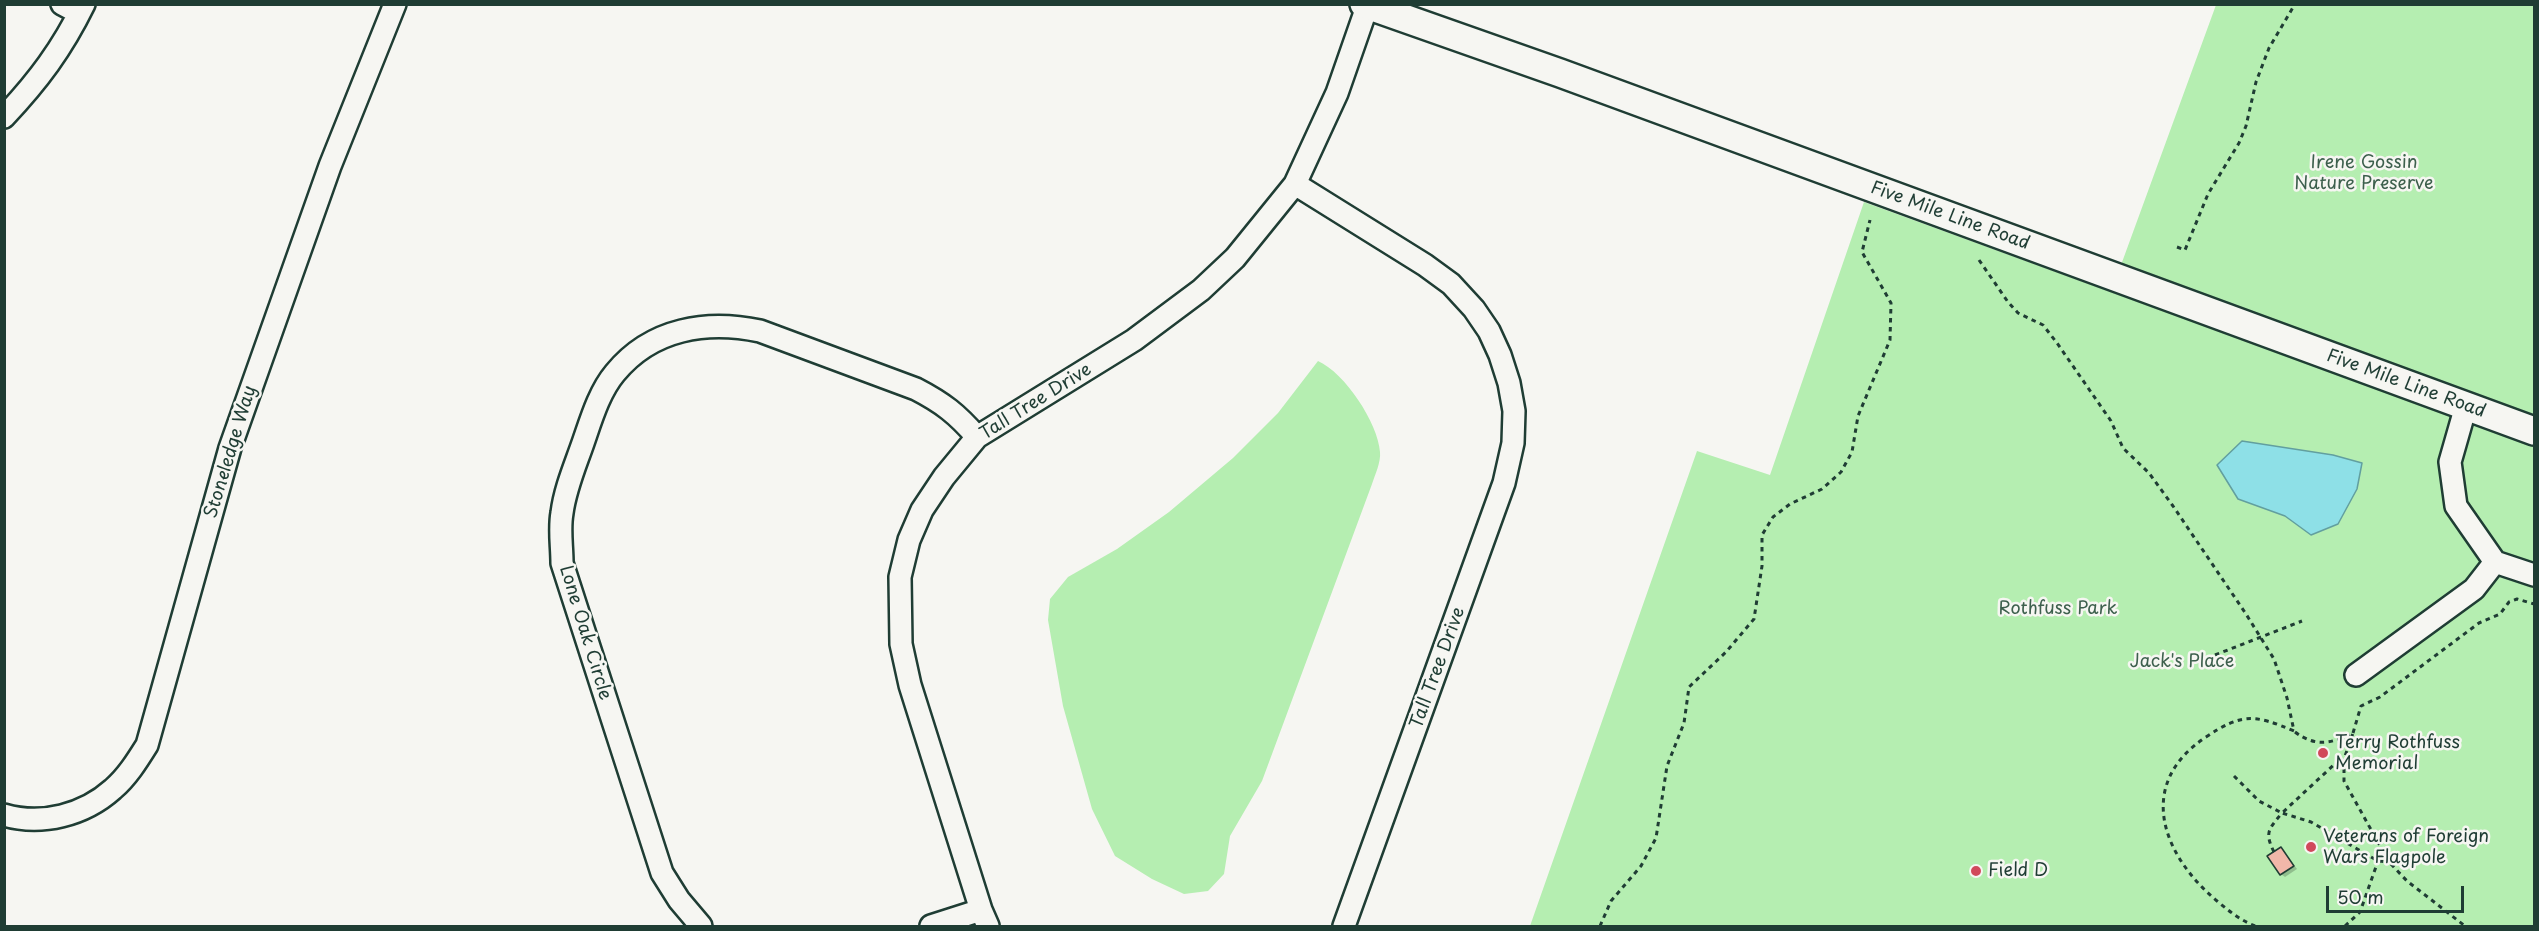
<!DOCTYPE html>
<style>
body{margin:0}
#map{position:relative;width:2539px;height:931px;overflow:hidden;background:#f6f6f2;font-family:"Playpen Sans",sans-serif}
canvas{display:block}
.frame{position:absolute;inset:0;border:6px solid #1f3d34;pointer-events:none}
.scale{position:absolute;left:2326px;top:886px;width:138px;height:27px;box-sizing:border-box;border:3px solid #1f3d34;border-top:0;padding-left:8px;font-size:18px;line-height:21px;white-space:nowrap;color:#1f3d34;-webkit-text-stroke:4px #f6f6f2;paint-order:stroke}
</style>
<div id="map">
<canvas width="2539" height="931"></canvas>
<div class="frame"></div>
<div class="scale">50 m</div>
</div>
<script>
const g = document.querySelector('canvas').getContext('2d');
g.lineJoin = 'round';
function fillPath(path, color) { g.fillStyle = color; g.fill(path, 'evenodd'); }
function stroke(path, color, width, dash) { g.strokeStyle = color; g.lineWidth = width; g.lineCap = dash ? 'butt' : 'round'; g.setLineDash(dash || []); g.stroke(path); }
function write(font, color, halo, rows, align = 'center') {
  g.font = font + ' "Playpen Sans",sans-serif'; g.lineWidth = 5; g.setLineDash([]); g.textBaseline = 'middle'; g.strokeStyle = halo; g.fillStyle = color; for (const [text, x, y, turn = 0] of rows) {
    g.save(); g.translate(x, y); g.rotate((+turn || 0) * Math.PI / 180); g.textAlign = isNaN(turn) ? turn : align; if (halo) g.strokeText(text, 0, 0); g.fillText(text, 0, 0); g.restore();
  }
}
fillPath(new Path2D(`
 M2216,5H2534V415L2121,265Z
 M1864,202L2534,446V926H1530L1697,451L1770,475Z
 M1318,361C1345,373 1378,423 1380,452C1381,462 1375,475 1372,484L1262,781L1230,836L1224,874L1208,891L1184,894L1152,879L1115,856L1092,809L1063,706L1048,620L1050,599L1068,577L1117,549L1169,512L1233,458L1278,413Z`), '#b5eeb1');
const water = new Path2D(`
 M2242,441L2333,455L2362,463L2357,489L2338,524L2311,535L2285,516L2238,499L2217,465Z`);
fillPath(water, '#8ee0e7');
stroke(water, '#629f9f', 1.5);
fillPath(new Path2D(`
 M2281,848L2297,869L2285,877L2281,874Z`), '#0003');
const building = new Path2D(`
 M2281,847L2294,866L2280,875L2267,856Z`);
fillPath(building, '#f1b7a9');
stroke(building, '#1f3d34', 1.5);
const minor = new Path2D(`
 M62,4L79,13
 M4,117C38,81 62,49 84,4
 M1295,184L1425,265L1451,284L1474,309L1489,331L1500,355L1509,383L1514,411L1513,443L1504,483L1344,926
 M2466,406L2450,462L2456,506L2495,562L2534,575
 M2356,675L2474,589L2495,562
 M4,815C42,826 84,815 113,789C127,777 137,761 147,745L230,448L330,166L395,4
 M701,926L679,900L662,873L562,563C562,546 559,529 562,513C565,489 575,466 583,443C591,420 599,392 615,373C652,328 707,320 760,331L916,389C943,403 957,414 977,437
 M931,926L981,910
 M988,926L981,910L910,685L901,644L900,577L909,540L922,510L944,477L977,437L1134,340L1201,290L1235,258L1295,184L1337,93L1368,4`);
const major = new Path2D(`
 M1364,4L1560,73L2534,431`);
stroke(minor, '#1f3d34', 26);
stroke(major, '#1f3d34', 32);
stroke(new Path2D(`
 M2177,247L2185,250L2208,194L2239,143L2246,126L2256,82L2269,48L2295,4
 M1979,260L2008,302L2018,313L2043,325L2057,343L2111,421L2123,448L2149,473L2173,506L2246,614L2274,659L2287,698L2294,731C2254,714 2242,713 2206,737C2135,784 2162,855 2217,901C2229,911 2240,920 2255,926
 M2215,655L2302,621
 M2295,732C2315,747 2331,744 2353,733L2344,759V781L2389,862L2407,881L2465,926
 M2353,733L2361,706L2380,697L2479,623L2500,614L2509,602L2517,599L2534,604
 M2234,776L2259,801L2282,813L2338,761L2344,759
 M2274,852C2264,832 2269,829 2282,813L2311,822L2378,861L2388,862
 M1600,926L1611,901L1641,866L1656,838L1667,766L1684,723L1689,687L1726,652L1754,619L1762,566V535L1773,517L1790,504L1822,489L1841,472L1852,452L1858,416L1890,340L1891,303L1862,252L1870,220
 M2345,926L2360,912L2378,861`), '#1f3d34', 3, [4.5, 4.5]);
stroke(minor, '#f6f6f2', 21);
stroke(major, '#f6f6f2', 27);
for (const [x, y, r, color] of [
 [2323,753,6,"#d1495b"],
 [2311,847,6,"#d1495b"],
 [1976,871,6,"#d1495b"]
]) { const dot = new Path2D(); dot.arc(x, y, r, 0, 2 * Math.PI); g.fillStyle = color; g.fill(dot); stroke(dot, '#f6f6f2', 2); }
write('18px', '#3d604d', '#f6f6f2', [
 ["Irene Gossin",2364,163],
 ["Nature Preserve",2364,184],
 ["Rothfuss Park",2058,609],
 ["Jack's Place",2182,662]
]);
write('18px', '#1f3d34', '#f6f6f2', [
 ["Five Mile Line Road",1950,216,20],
 ["Five Mile Line Road",2406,384,20],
 ["Tall Tree Drive",1036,402,-32],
 ["Stoneledge Way",231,452,-73],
 ["Lone Oak Circle",585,633,73],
 ["Tall Tree Drive",1438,668,-70]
]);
write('18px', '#1f3d34', '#f6f6f2', [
 ["Terry Rothfuss",2335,743],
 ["Memorial",2335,764],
 ["Veterans of Foreign",2323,837],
 ["Wars Flagpole",2323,858],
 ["Field D",1988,871]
], 'left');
</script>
